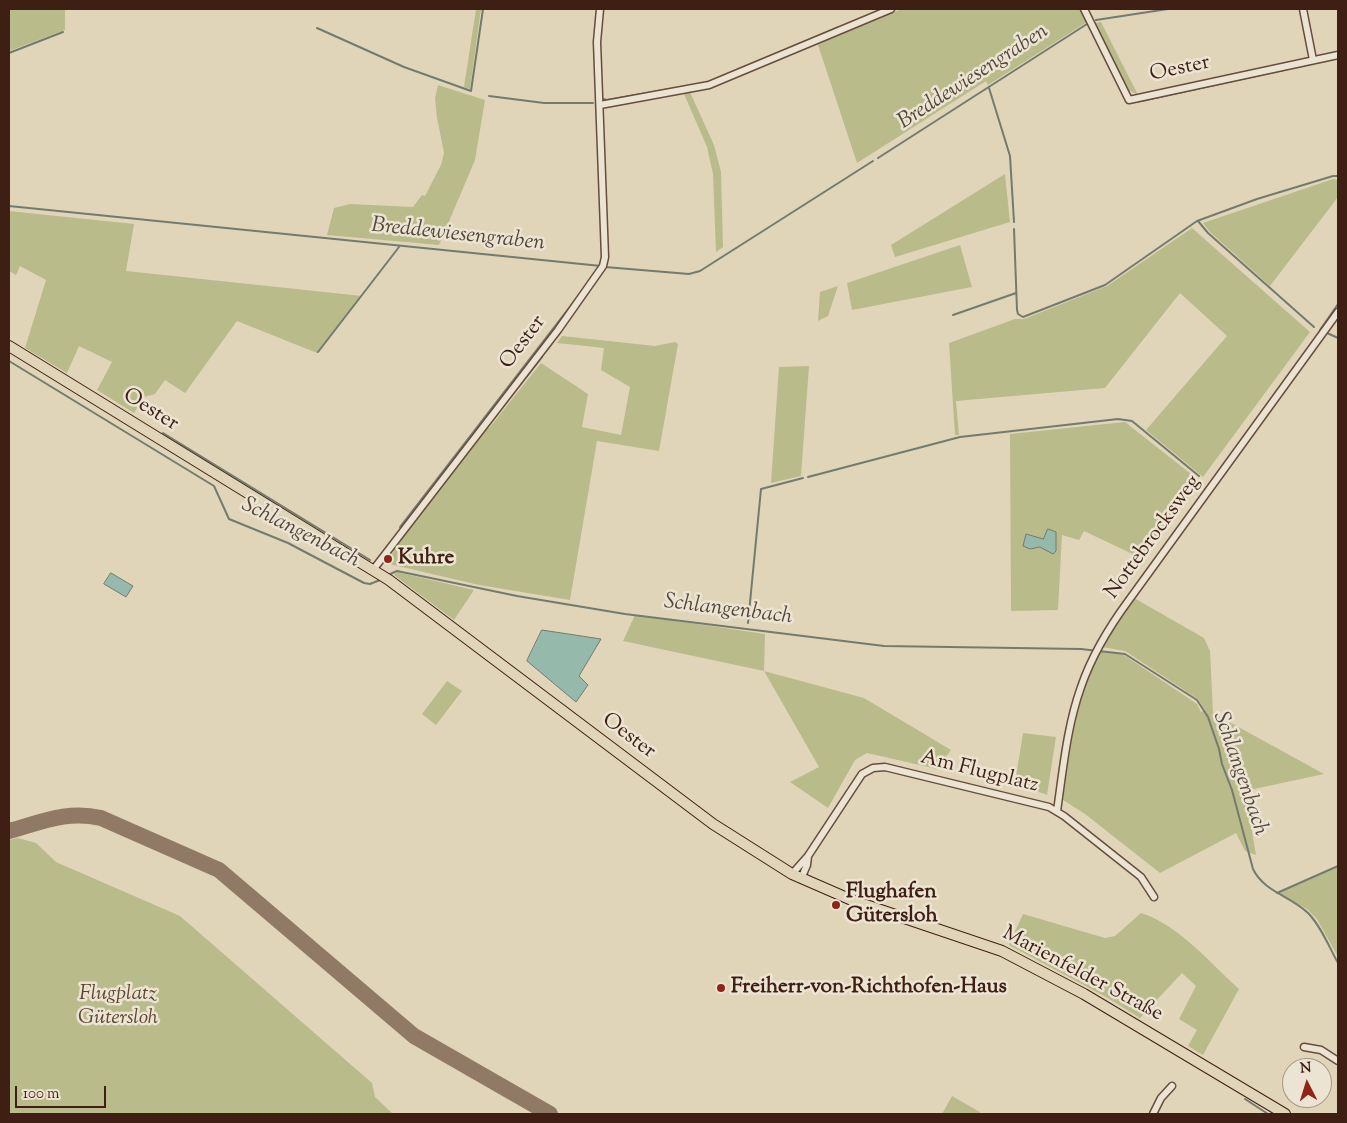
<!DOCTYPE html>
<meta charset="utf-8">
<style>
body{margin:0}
#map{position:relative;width:1347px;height:1123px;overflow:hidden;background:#e1d5b9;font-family:"Sorts Mill Goudy",serif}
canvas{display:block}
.frame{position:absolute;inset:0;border:10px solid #3f1f14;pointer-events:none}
.north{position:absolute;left:1282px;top:1058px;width:50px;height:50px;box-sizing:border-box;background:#ece4d2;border:1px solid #a79586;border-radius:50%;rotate:355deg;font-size:14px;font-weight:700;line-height:20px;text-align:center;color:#3f1f14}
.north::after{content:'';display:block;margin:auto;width:18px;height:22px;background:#8f2418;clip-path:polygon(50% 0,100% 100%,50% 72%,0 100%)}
.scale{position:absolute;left:15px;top:1086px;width:91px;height:22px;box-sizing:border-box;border:2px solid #3f1f14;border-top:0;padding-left:6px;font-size:15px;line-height:18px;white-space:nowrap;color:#3f1f14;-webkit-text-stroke:4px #ece4d2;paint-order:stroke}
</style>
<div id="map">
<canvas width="1347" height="1123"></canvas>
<div class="frame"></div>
<div class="north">N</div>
<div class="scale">100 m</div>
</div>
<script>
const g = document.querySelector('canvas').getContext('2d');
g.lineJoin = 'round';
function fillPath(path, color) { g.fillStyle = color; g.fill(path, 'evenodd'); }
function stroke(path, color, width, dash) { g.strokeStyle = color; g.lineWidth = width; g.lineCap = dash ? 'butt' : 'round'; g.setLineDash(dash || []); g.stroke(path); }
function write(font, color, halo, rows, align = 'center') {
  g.font = font + ' "Sorts Mill Goudy",serif'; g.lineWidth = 5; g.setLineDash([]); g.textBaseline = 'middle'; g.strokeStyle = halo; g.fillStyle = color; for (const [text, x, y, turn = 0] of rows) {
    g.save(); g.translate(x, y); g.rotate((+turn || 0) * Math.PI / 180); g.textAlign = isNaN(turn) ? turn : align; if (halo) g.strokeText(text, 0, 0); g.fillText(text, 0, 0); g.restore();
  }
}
fillPath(new Path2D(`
 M9,9H65V30L9,51Z
 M476,9H481L470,89L464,87Z
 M902,9H1080L1087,22L988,85L986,81L857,163L817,42Z
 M1101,22L1138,95L1128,90L1095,23Z
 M1338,56V59L1137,103L1139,100Z
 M438,85L485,100L475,160L439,245L327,235L334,208L350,204L413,207L422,195L425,196L441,165L444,153L437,118L435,98Z
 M690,92L714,145L721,172L723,247L716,252L713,174L707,147L684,94Z
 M1005,174L1010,222L895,257L891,245Z
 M1333,179L1338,180V197L1270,286L1210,232L1203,223Z
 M9,211L134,224L126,271L362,296L317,353L237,321L185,393L165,380L155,394L144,397L134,413L97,390L112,362L79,346L67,373L25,348L46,280L20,266L16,275L9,271Z
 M1192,228L1310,332L1203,477L1146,430L1227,336L1180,293L1105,388L956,401L959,435H955L949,343L1015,319H1024L1107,286Z
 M960,245L972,287L852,310L847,283Z
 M838,286L828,316L818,321L820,292Z
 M562,336L655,346L675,342L678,344L659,451L597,441L570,600L479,585L385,563L394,551L392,549L486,426L489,428L541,363L588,394L582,427L621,435L630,387L601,370L604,348L557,343Z
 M809,366L801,476L771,483L779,367Z
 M1125,422L1200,481L1143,559L1084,531L1079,540L1062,535L1058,610L1011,611L1010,434Z
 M397,572L474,590L454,620L394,575Z
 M1134,598L1204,638L1210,651L1213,713L1324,774L1245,791L1256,855L1245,851L1236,833L1160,873L1085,814L1063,800C1070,749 1076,697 1101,651L1124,655L1197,704L1201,712L1205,710L1198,699L1125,651L1102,647Z
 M635,615L765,634L764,671L864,698L951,750L937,769L867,753L855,760L828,808L790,782L819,767L764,671L623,641Z
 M447,681L462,691L436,725L422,714Z
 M1023,733L1056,737L1047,795L1015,783Z
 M18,838L36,843L56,862L180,916L372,1083L375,1097L393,1114H9V840Z
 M1338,867V957L1317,919L1307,909L1279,893Z
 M1141,913C1179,925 1209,962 1239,989L1203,1055L1188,1046L1197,1030L1179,1019L1196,986L1182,973L1140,1018L1106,997L1009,945L1023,914L1105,938L1115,936Z
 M952,1096L980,1112L979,1114H942Z`), '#babb8a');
const water = new Path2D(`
 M1048,529L1056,532V551L1053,554L1040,547L1030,549L1023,546L1026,534L1043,539Z
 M111,573L133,586L126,597L104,584Z
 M542,630L601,639L579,676L588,685L576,702L527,661Z`);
fillPath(water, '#95b9ab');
stroke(water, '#737b6f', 1);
stroke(new Path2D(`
 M1096,20L1168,9
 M317,28L404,67L471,91L483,9
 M9,53L63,32
 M728,74L839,27
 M989,88L1010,156L1014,222
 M489,96L544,103H593
 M603,99L607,100L670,89
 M1141,101L1338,58
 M878,158L1087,24
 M9,206L601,266
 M1198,221L1208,233L1314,327
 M1014,229L1017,310L1018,314L1023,317L1105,285L1197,221L1257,199L1333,176H1338
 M605,267L689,274L700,271L873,161
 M953,315L1016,293
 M1320,330L1338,304
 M1327,333L1338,338
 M546,351L552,343
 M318,352L399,247
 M9,361L214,486L229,519L288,543L364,583L370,584L380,580
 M494,418L542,357
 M163,433L370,560
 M808,477L960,437L1118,419L1132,421L1199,476
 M400,527L579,295
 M388,575L397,571L517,596L625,614L884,646L1081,649L1125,654L1197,700L1208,717L1219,749L1222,764L1232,790L1253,869C1264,892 1291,896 1308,913C1321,926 1329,947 1338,963
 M748,623L761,489L803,478
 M1277,893L1338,866
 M1245,1099L1268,1114`), '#737b6f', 2);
stroke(new Path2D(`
 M9,831C42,822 67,810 101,818L219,870L414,1036L550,1114`), '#907a66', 16);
const street = new Path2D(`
 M1084,9L1129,100L1338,55
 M1303,9L1313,60
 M600,105L709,85L891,9
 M373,570L558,330L603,266L605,257L597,42L600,9
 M1057,811C1063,770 1067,726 1081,687C1092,655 1109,627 1129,600L1338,312
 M792,874L808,856L862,774L873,768L885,767L1049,807L1064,816L1141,877L1154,897
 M801,879L807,865L808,856
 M1304,1047L1321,1050L1338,1061
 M1153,1114L1161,1098L1172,1086`);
const primary = new Path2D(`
 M9,346L389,580L713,824L792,874L854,901L1002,951L1084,994L1285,1114`);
stroke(street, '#684c3d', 9);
stroke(primary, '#3f1f14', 12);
stroke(street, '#ece4d2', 6);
stroke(primary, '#e1d5b9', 10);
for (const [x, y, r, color] of [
 [388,559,5,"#8f2418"],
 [836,905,5,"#8f2418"],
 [721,988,5,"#8f2418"]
]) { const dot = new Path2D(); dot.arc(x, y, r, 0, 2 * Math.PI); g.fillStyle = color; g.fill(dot); stroke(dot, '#ece4d2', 2); }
write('21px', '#3f1f14', '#ece4d2', [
 ["Oester",1180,70,-12],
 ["Oester",524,343,-53],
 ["Oester",150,411,32],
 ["Nottebrocksweg",1154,538,-54],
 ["Oester",628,737,37],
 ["Am Flugplatz",979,773,14],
 ["Marienfelder Straße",1082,975,28]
]);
write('bold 21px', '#3f1f14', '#ece4d2', [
 ["Kuhre",398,559],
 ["Flughafen",846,893],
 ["Gütersloh",846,917],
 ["Freiherr-von-Richthofen-Haus",731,988]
], 'left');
write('italic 21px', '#5e4632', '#ece4d2', [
 ["Flugplatz",118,995],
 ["Gütersloh",118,1019]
]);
write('italic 22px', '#54463a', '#ece4d2', [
 ["Breddewiesengraben",974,78,-33],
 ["Breddewiesengraben",458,236,6],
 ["Schlangenbach",300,534,27],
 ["Schlangenbach",728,611,7],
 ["Schlangenbach",1239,774,71]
]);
</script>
